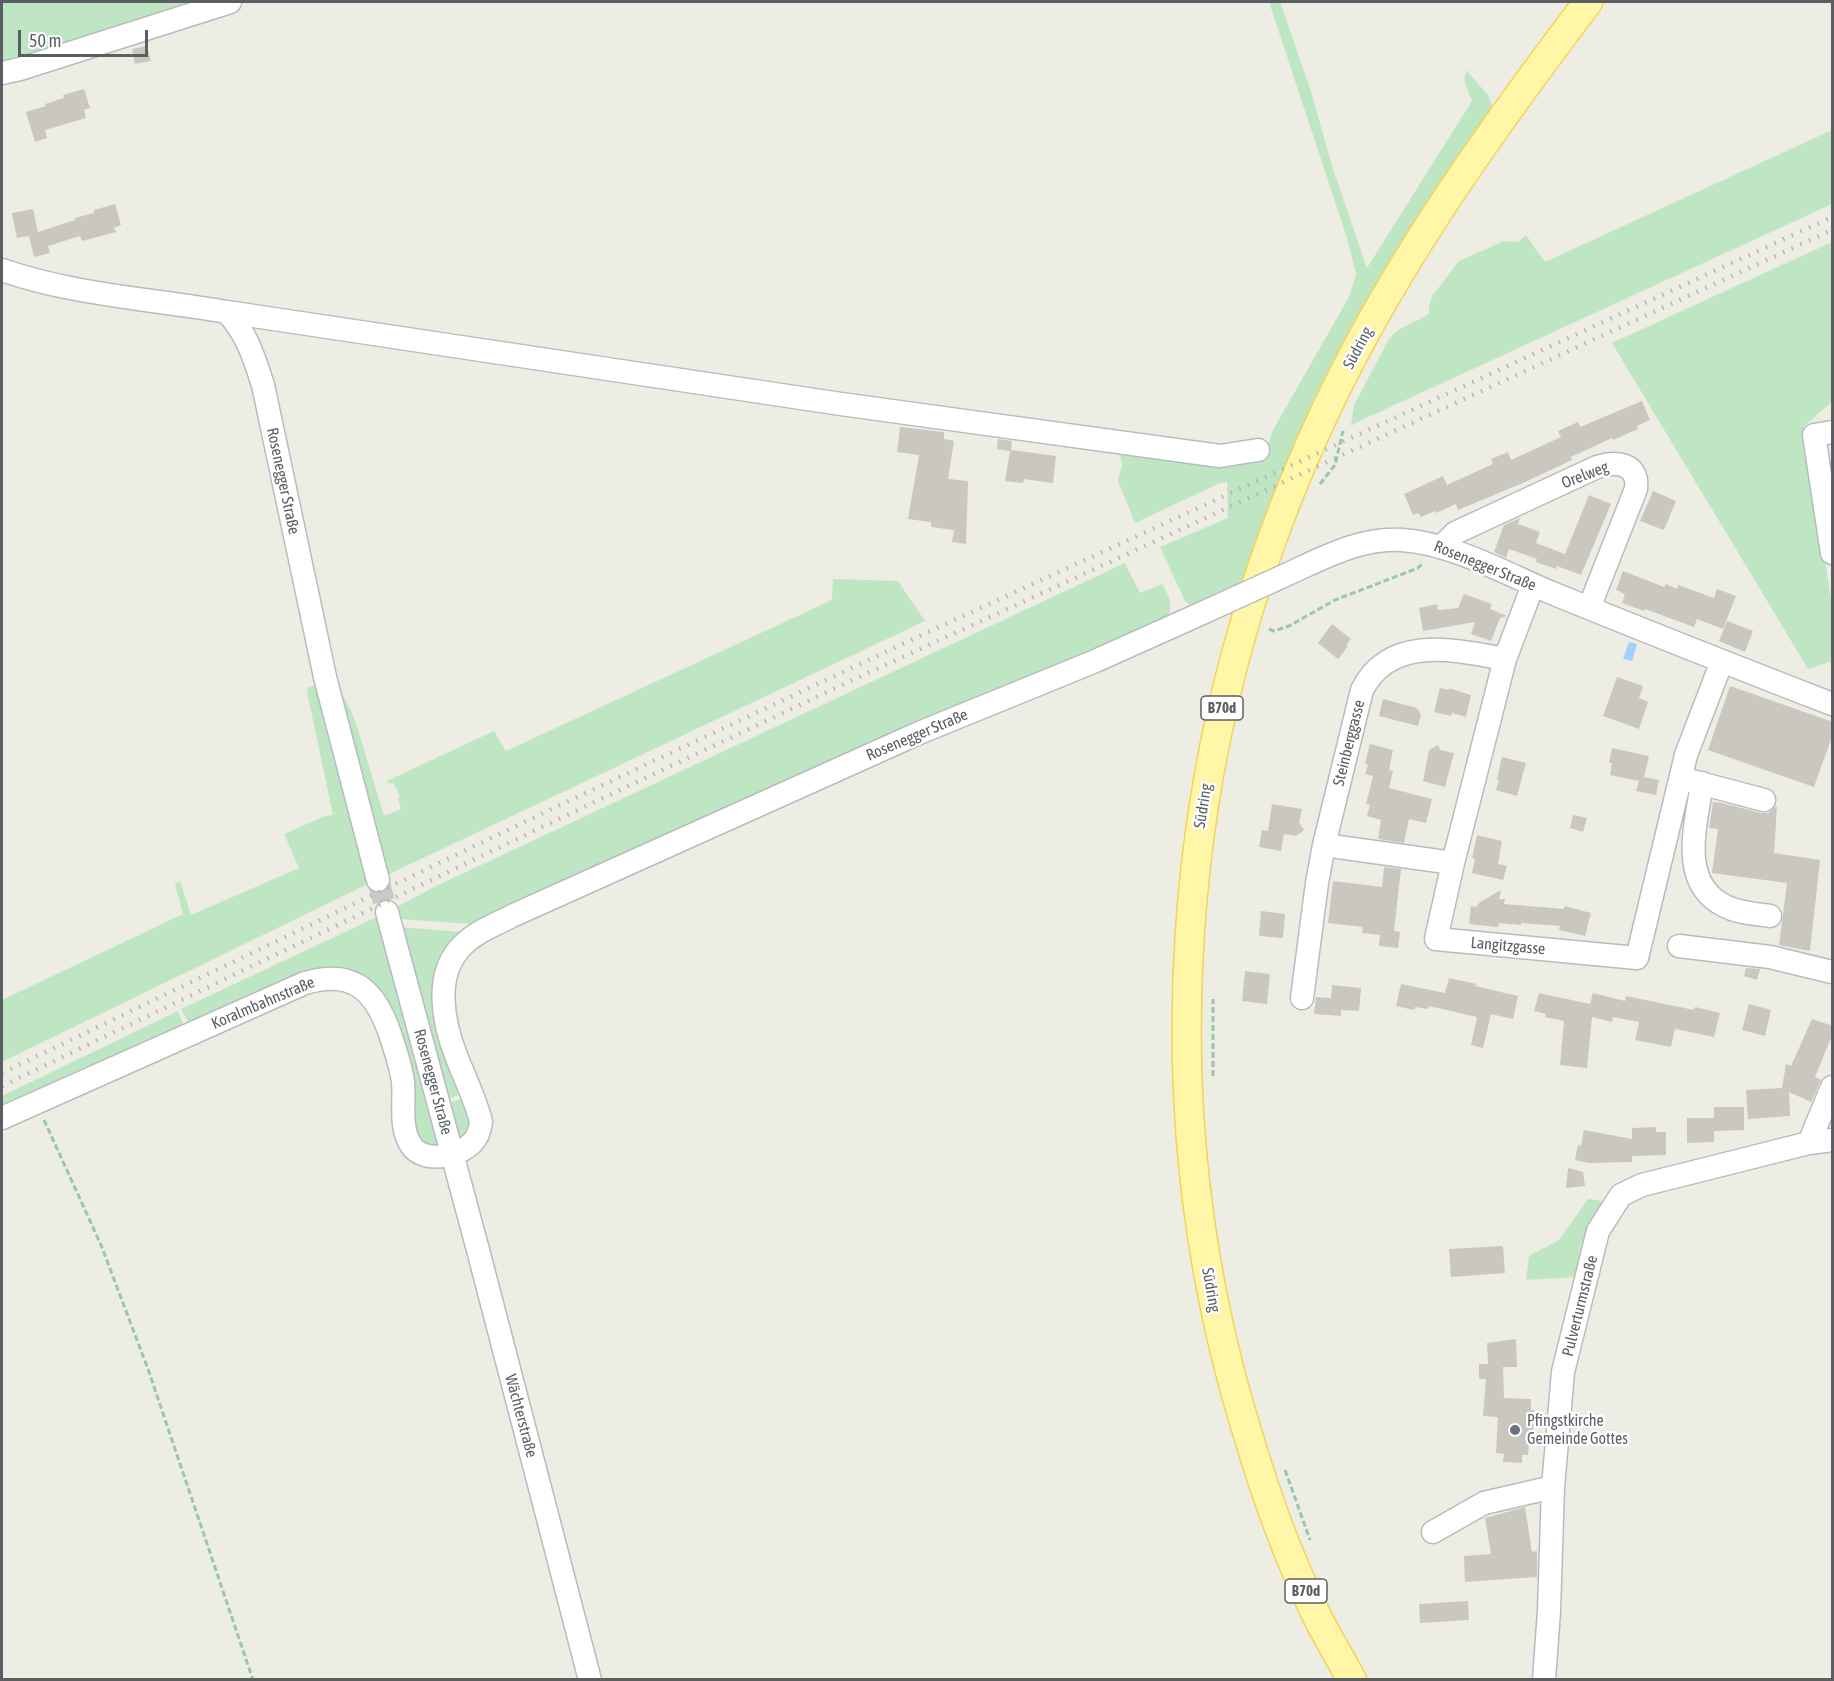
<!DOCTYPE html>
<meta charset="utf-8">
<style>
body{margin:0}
#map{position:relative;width:1834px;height:1681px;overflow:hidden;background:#eeede3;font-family:"Asap Condensed",sans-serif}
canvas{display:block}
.frame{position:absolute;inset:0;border:3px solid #5b5f64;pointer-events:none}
.scale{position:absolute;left:18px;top:30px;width:130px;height:27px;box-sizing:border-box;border:3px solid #5b5f64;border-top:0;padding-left:8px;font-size:18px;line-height:21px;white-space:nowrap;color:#5b5f64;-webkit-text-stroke:4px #fff;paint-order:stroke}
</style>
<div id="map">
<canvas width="1834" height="1681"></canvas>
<div class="frame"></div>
<div class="scale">50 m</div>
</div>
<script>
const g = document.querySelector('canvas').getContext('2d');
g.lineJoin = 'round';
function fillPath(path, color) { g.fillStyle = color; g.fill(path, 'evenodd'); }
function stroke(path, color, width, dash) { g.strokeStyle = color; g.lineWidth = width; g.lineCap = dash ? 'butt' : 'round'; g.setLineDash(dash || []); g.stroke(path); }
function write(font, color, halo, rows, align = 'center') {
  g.font = font + ' "Asap Condensed",sans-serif'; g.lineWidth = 4.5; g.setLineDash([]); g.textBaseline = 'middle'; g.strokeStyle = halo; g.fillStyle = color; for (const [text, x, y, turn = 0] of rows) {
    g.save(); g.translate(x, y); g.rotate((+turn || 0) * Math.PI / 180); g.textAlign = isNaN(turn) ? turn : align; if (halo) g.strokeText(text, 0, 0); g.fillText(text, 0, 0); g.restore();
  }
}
fillPath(new Path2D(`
 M2,2H193L2,63Z
 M1269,2H1280L1310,88L1333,169L1367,268L1472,101L1464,80L1466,70L1488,95L1493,108L1316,398L1270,505L1241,587L1192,607L1185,601L1160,547L1228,518L1227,482L1220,483L1135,523L1118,481L1122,465L1119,447L1264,455L1273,430L1349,297L1356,274L1347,238Z
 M1832,130V204L1351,425L1354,405L1389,339L1398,330L1429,314V306L1433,295L1459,261L1504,241L1518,242L1526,235L1545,262Z
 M1832,242V402L1804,426L1832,605V661L1808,669L1612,343Z
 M1125,563L1140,593L1162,584C1168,595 1175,605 1167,617L473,924L398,919L395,908L434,887Z
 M833,579L898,581L925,621L385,876L341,693L350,708L356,723L384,816L401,809L398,798L400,796L393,783H388L387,781L494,731L506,751L832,600Z
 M315,685L318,686L370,883L2,1062V1000L183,914L175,884L180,881L191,915L299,868L284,834L325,816L333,815L307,692L309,687Z
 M379,916L439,1141L437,1147L421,1148L358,977L189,1024L181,1009Z
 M400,927L462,932L452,946L454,1071L451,1075L458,1093V1095L449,1099Z
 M178,1011L184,1027L2,1111V1096Z
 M465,1098L473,1125L463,1137L459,1138L445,1104Z
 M1588,1199L1602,1201L1581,1245L1575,1277L1526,1280L1529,1256L1559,1240Z`), '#bfe6c2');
fillPath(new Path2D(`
 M1629,642L1637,644L1632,661L1623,659Z`), '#a2d0ff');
fillPath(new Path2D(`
 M147,46L151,61L135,64L132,49Z
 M84,89L90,108L84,110L86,118L45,130L47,138L35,142L26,112L46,106L45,104L64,98L63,95Z
 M115,204L121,225L114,228L116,232L82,241L80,236L48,246L50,253L34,257L29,236L17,238L12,213L33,209L38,232L75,220V218L94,213V210Z
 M1642,401L1650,420L1637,426L1638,429L1613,440L1612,438L1571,457L1572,460L1525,482L1458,510L1456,504L1436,513L1435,511L1421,517L1418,513L1413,515L1404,494L1443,476L1447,485L1493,464L1491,459L1508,452L1511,460L1561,437L1558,431L1578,422L1580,427Z
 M900,427L944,432V439L954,441L948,479L968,481L966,544L952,542L954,530L931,527V522L908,519L919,455L897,452Z
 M998,439L1012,441L1011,450L1056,456L1053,483L1024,479L1023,483L1005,481L1010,451L997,449Z
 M1653,491L1676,501L1664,530L1640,521Z
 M1589,495L1611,504L1581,575L1557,566L1556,569L1536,562L1537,559L1509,549L1506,558L1494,552L1504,525L1520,518L1514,535L1518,524L1540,532L1536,543L1565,554Z
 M1623,571L1664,587L1666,584L1677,589L1678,585L1714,598L1717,589L1736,596L1723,629L1697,619L1694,627L1645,609L1644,611L1622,603L1625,594L1616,590Z
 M1464,594L1492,604L1490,609L1507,616L1500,618L1491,641L1471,634L1475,622L1423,631L1419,608L1437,604L1438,610L1458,608Z
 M1727,621L1753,631L1745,652L1719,641Z
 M1332,624L1351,639L1346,645L1348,646L1338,659L1318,643Z
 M1617,677L1643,686L1639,698L1648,702L1639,729L1603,716Z
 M1730,686L1833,722V734L1814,787L1708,750Z
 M1440,688L1449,690V688L1471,695L1466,717L1452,713L1451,716L1434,712Z
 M1383,699L1417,708L1421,715L1418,726L1379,716Z
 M1370,744L1393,750L1389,770L1393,771L1389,788L1432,799L1426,823L1409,819L1404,843L1378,839L1381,820L1367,816L1370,805L1366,804L1373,776L1365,774L1368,765L1365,764Z
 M1438,745L1440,750L1454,753L1445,787L1423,781L1429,750Z
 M1612,748L1649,756L1644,777L1659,780L1656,795L1636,791L1639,781L1610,775L1612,763H1609Z
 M1502,757L1526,763L1517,796L1496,790L1499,780L1497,779Z
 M1713,802L1722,803L1761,813H1768L1777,806L1774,853L1820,860L1810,951L1779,945L1787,883L1712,873L1718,829L1709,828Z
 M1272,804L1302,809L1299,822L1304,830L1296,836L1284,834L1281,851L1259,847L1262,830L1268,831Z
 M1573,815L1587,818L1583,832L1570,828Z
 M1477,835L1502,841L1498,864L1507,866L1503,880L1472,873L1475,859L1472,858Z
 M1384,867L1401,869L1394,931L1400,932L1398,948L1379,946L1380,935L1362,933L1363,927L1328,923L1333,881L1382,887Z
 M1501,890L1499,899H1505L1504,904L1564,909L1565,906L1591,913L1585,936L1559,930L1560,926L1521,923V925L1499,923L1498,927L1469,924L1471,906L1476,907L1480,902Z
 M1261,911L1285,914L1283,938L1259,936Z
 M1746,968L1760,969L1757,980L1744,976Z
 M1245,971L1270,974L1267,1004L1242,1001Z
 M1449,978L1476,984L1475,986L1518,996L1513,1019L1491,1014L1483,1048L1471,1045L1477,1017L1429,1006L1428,1009L1415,1007L1414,1010L1396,1006L1401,984L1445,993Z
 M1332,985L1361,988L1359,1011L1341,1010V1016L1314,1014L1316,997L1331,998Z
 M1539,993L1590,1004L1593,993L1625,1001L1626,996L1694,1010L1695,1007L1720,1013L1714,1037L1675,1029L1671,1047L1635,1040L1639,1022L1613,1017L1612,1022L1592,1017L1587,1068L1560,1065L1564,1021L1545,1017L1546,1014L1534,1011Z
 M1749,1004L1771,1010L1765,1036L1742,1030Z
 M1812,1019L1833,1026V1033L1815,1077L1821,1080L1811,1102L1789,1092L1790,1116L1748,1119L1746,1090L1782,1088L1786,1064L1791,1066Z
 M1714,1107H1744V1130L1714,1131Z
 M1687,1118H1714V1142L1687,1143Z
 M1656,1127V1132H1666V1155L1632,1156V1162L1589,1163L1575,1160L1578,1145L1581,1146L1584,1130L1632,1139V1128Z
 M1568,1168L1583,1172L1585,1186L1566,1188Z
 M1503,1246L1505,1273L1451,1277L1449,1249Z
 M1516,1339L1517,1367H1503L1504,1398L1531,1399V1410H1534L1532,1445L1529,1444L1528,1455H1522V1463L1503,1462L1504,1454L1496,1453L1498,1417L1483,1416L1486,1379H1479V1364H1488L1487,1343Z
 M1525,1507L1532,1552L1537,1551V1577L1465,1582L1464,1556L1491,1554L1485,1518Z
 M1468,1601L1469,1620L1420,1623L1419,1604Z`), '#c9c7c0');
stroke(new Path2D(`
 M378,880L387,912`), '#c9cac3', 22, [22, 11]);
const minor = new Path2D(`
 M2,73L20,69L230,2
 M2,270C74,295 152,299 227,312C247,334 254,357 263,385L325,677L378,880
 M227,312L841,404L1220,456L1258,450
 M1832,432L1814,435L1832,553
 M1441,547L1455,533L1597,467C1617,461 1639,463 1636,489L1589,608
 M1290,573C1325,557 1362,537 1402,540C1451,543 1507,574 1552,593C1645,631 1739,668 1832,704
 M1533,585L1505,659L1453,863L1436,939L1637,958L1686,755L1722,661
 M1688,780L1764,800
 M1702,783C1696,825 1678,883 1725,906C1738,913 1756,914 1770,916
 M1453,863L1324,845L1362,690C1390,634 1456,650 1505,659
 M387,912L478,1250L590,1680
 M1679,946L1770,957L1832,972
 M1302,998L1317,883L1324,845
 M2,1118L305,983C353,969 375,990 390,1034C395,1049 401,1066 403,1082C405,1102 399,1127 411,1145C423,1164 458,1157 472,1143C478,1137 480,1130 481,1122C476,1100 465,1079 457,1058C443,1023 433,974 463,945C477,931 497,924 514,915L919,733L1093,662L1209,610
 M1809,1143L1832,1087
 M1433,1532L1484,1503L1553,1487
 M1544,1680L1549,1611L1553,1487L1563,1372L1598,1231L1621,1195L1642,1185L1809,1143L1832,1140`);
const major = new Path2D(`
 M1352,1680C1339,1656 1324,1632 1313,1608C1287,1553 1266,1496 1249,1438C1146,1110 1173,751 1313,438C1383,280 1485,138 1588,2`);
stroke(minor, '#b8bbc0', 25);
stroke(major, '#f3d358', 31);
stroke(new Path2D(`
 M1320,484L1335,465L1343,431
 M1269,629L1274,631L1289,626L1335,600L1418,568L1423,563
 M1213,1076V999
 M44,1120L101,1245L148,1369L253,1680
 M1285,1470L1310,1540`), '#98c7a9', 3, [6, 3]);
stroke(minor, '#fff', 22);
stroke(major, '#fff7a7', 28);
stroke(new Path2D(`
 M2,1073L539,815L926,633L1832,217
 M2,1086L544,826L842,685L1832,230`), '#b4b5b5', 4.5, [1.5, 8]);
const minorBridge = new Path2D(`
 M1209,610L1290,573`);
stroke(minorBridge, '#b8bbc0', 25, []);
stroke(minorBridge, '#fff', 22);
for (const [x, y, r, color] of [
 [1515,1430,6,"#6b7280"]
]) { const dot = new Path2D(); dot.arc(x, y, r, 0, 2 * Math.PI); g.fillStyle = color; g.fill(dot); stroke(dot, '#fff', 2); }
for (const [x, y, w] of [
 [1222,708,42],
 [1306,1591,42]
]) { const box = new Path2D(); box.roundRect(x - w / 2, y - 12, w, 24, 4.5); g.fillStyle = '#fff'; g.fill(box); stroke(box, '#5b5f64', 1.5); }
write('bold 15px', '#5b5f64', null, [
 ["B70d",1222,708],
 ["B70d",1306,1591]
]);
write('16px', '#5b5f64', '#fff', [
 ["Südring",1358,348,-62],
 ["Orelweg",1585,475,-21],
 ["Rosenegger Straße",283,481,78],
 ["Rosenegger Straße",1485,566,22],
 ["Rosenegger Straße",917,735,-23],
 ["Steinberggasse",1349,743,-76],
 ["Südring",1203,806,-81],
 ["Langitzgasse",1508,946,5],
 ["Koralmbahnstraße",263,1003,-23],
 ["Rosenegger Straße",433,1082,75],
 ["Südring",1211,1290,80],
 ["Pulverturmstraße",1580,1306,-76],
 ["Wächterstraße",521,1416,75]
]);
write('16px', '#5b616d', '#fff', [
 ["Pfingstkirche",1527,1421],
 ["Gemeinde Gottes",1527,1439]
], 'left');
</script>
